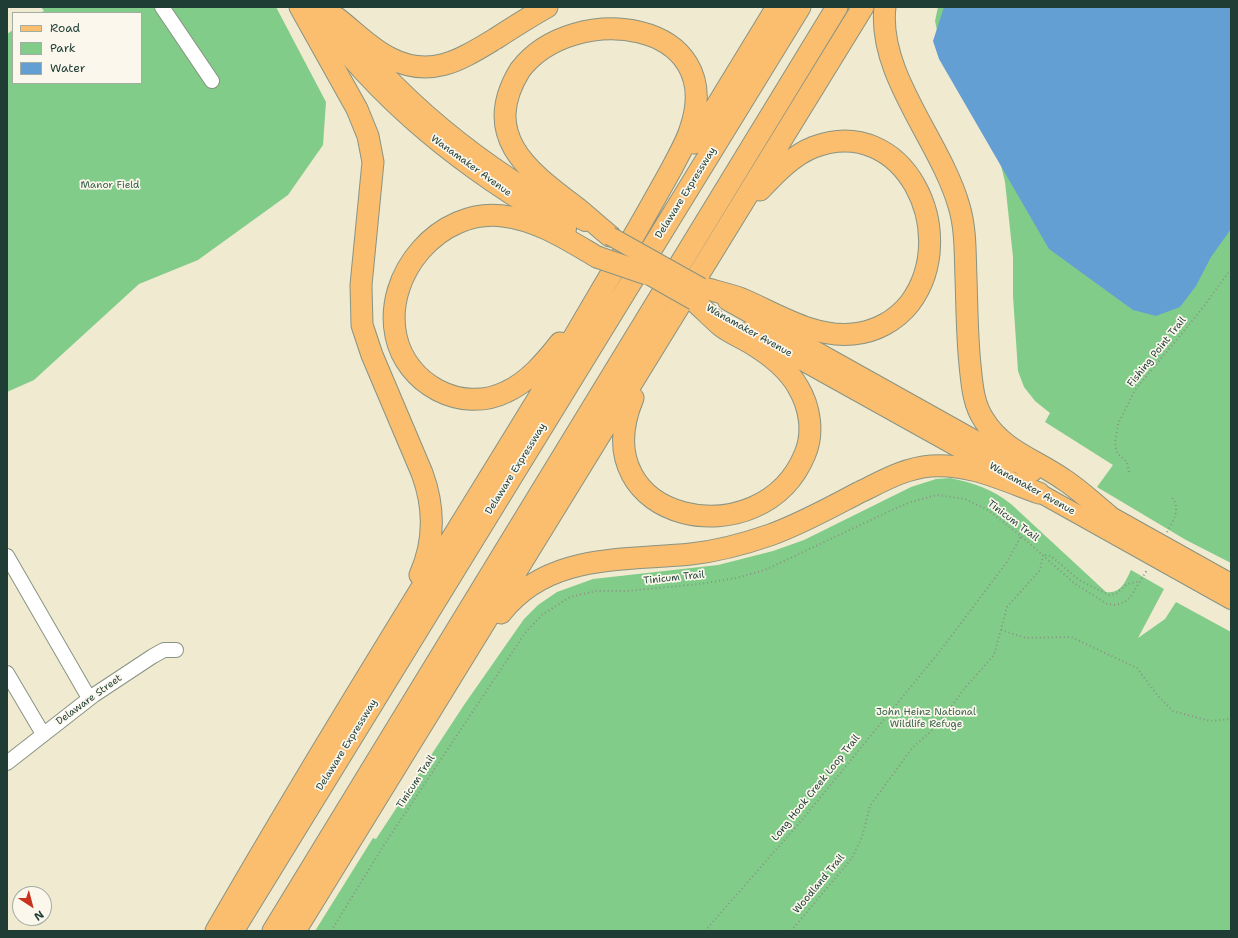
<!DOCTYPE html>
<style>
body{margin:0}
#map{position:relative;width:1238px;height:938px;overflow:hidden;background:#f0ead1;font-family:"Shantell Sans",sans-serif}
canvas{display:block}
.frame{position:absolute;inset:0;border:8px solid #1f3d34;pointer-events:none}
.legend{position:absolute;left:12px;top:12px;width:130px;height:72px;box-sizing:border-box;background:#fbf7ec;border:1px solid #a3ada2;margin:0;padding:5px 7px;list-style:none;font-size:12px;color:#1f3d34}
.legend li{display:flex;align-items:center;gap:8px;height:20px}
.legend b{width:20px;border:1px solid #a3ada2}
.north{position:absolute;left:12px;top:886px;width:40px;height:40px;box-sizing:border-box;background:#fbf7ec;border:1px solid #a3ada2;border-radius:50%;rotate:144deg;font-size:11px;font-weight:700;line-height:16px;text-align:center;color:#1f3d34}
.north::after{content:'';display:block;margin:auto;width:14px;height:18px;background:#c8321e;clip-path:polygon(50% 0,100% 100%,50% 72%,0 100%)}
</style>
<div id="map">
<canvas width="1238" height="938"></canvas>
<div class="frame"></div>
<ul class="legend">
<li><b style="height:5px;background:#fbbd6e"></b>Road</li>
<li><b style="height:11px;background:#82cc89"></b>Park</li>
<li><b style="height:11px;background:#649fd4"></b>Water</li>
</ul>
<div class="north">N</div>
</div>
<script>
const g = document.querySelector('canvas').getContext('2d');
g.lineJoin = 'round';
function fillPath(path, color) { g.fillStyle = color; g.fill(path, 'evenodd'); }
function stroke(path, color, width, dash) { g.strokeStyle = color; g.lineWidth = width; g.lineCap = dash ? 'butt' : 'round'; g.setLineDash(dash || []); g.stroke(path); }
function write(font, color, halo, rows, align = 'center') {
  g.font = font + ' "Shantell Sans",sans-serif'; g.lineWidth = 3.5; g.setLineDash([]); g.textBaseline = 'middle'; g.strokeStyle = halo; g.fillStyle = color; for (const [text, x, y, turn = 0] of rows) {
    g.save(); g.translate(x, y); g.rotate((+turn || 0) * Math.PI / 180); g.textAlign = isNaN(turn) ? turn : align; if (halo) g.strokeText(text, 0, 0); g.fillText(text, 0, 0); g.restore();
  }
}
fillPath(new Path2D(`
 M41,7H276L326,102L323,145L288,195L198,260L139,284L34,380L7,392V34L13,30V83H141V13H40L44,11Z
 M938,7H1231V563L1186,540L1097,487L1113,465L1045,422L1050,413L1035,401L1024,387L1018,371L1013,296V257L1005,182L998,153L941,49L935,21Z
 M950,478C974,483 992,489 1011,504L1106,592C1121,594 1125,582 1131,570L1164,589L1138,638L1165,619L1176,602L1231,632V931H315L373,838L376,839L464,705L524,619L538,605L557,592L593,579L718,565L773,551L804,540L911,487L936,479Z`), '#82cc89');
fillPath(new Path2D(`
 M944,7H1231V229L1211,257L1196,286L1180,307L1156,316L1133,310L1049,249L939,59L933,41Z`), '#649fd4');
const minor = new Path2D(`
 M162,7L212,81
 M7,556L89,698
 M7,673L43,734
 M7,763L94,695L153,656L164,650H176`);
const major = new Path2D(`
 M310,7C378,103 466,172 567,229
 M328,7C396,98 484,169 585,222
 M727,301L1033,472
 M748,331L1005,474
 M1027,486L1231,600
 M1095,507L1231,583`);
const highway = new Path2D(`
 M300,7L357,109L368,136L373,162L361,285L362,325L372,355L422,473C435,508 435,541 420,575
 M885,7C877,74 941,142 959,206C966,229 965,254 966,278C967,307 967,336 970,365C972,384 973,404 984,420C1002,450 1036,460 1063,479C1079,489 1093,503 1108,515
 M337,18C354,31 371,49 390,58C431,79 460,60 495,39C512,28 529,17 547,7
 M694,143L777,7
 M701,287C714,291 729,294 742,299C777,314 813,338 853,334C875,332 896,321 910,303C962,233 904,113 814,147C793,155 775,174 760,190
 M560,343C545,362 528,382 506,392C461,414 406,384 396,336C383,274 440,208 503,216C538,220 568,240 597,257
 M633,398C581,523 762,560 805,454C814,433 810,407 798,387C788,369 770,355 752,344C742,338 730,333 721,326C712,318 703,309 694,301
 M501,613C548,553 622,561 691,554C718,551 744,544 770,535C801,524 831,507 860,492C883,481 905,468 931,466C969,463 1003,480 1039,493
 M216,931C319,752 428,578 536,402C566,351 596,299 626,249C642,222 657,195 672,168C678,156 686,143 690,130C729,19 573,0 520,70C479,137 530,172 577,208C588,217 599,227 610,236
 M233,931L800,7
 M273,931L837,7
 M295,931L863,7`);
stroke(minor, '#889482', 16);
stroke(major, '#889482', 20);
stroke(highway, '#889482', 23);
stroke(new Path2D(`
 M1129,472L1127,462L1117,453L1115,443L1118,424L1135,390L1198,314L1231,269
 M1167,532C1174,520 1182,506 1170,496
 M1045,555L1051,556L1079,580L1109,595L1116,594L1127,584L1140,581
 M1001,630L1026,638L1071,637L1137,668L1158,696L1173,711L1210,721L1231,719
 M331,931L384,845L525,633L542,615L570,597L596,591H627L699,584L736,578L765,570L892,510L911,502L937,495L965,499L988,510L1021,536L1074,583L1107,604L1116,605L1125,602L1131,596L1147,570
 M705,931L801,821L940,651L1007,562L1021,536
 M791,931L852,858L862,837L870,806L912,748L937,726L964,689L994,655L1007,607L1040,570L1043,555`), '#889482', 2, [1, 3]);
stroke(minor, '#fff', 14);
stroke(major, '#fbbd6e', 18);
stroke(highway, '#fbbd6e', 21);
const majorBridge = new Path2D(`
 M610,236L701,287
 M634,267L694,301`);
const highwayBridge = new Path2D(`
 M597,257L647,274`);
stroke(majorBridge, '#889482', 20, []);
stroke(highwayBridge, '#889482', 23, []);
stroke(majorBridge, '#fbbd6e', 18);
stroke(highwayBridge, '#fbbd6e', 21);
write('10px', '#1f3d34', '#fbf7ec', [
 ["Wanamaker Avenue",471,166,36],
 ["Delaware Expressway",686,193,-58],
 ["Wanamaker Avenue",749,331,29],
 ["Fishing Point Trail",1157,352,-51],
 ["Delaware Expressway",516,469,-58],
 ["Wanamaker Avenue",1032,489,29],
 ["Tinicum Trail",1013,521,37],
 ["Tinicum Trail",674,578,-6],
 ["Delaware Street",89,700,-36],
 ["Delaware Expressway",347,745,-58],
 ["Tinicum Trail",416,782,-57],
 ["Long Hook Creek Loop Trail",816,788,-51],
 ["Woodland Trail",819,884,-50]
]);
write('10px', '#386149', '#fbf7ec', [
 ["Manor Field",110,185],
 ["John Heinz National",926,712],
 ["Wildlife Refuge",926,724]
]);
</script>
